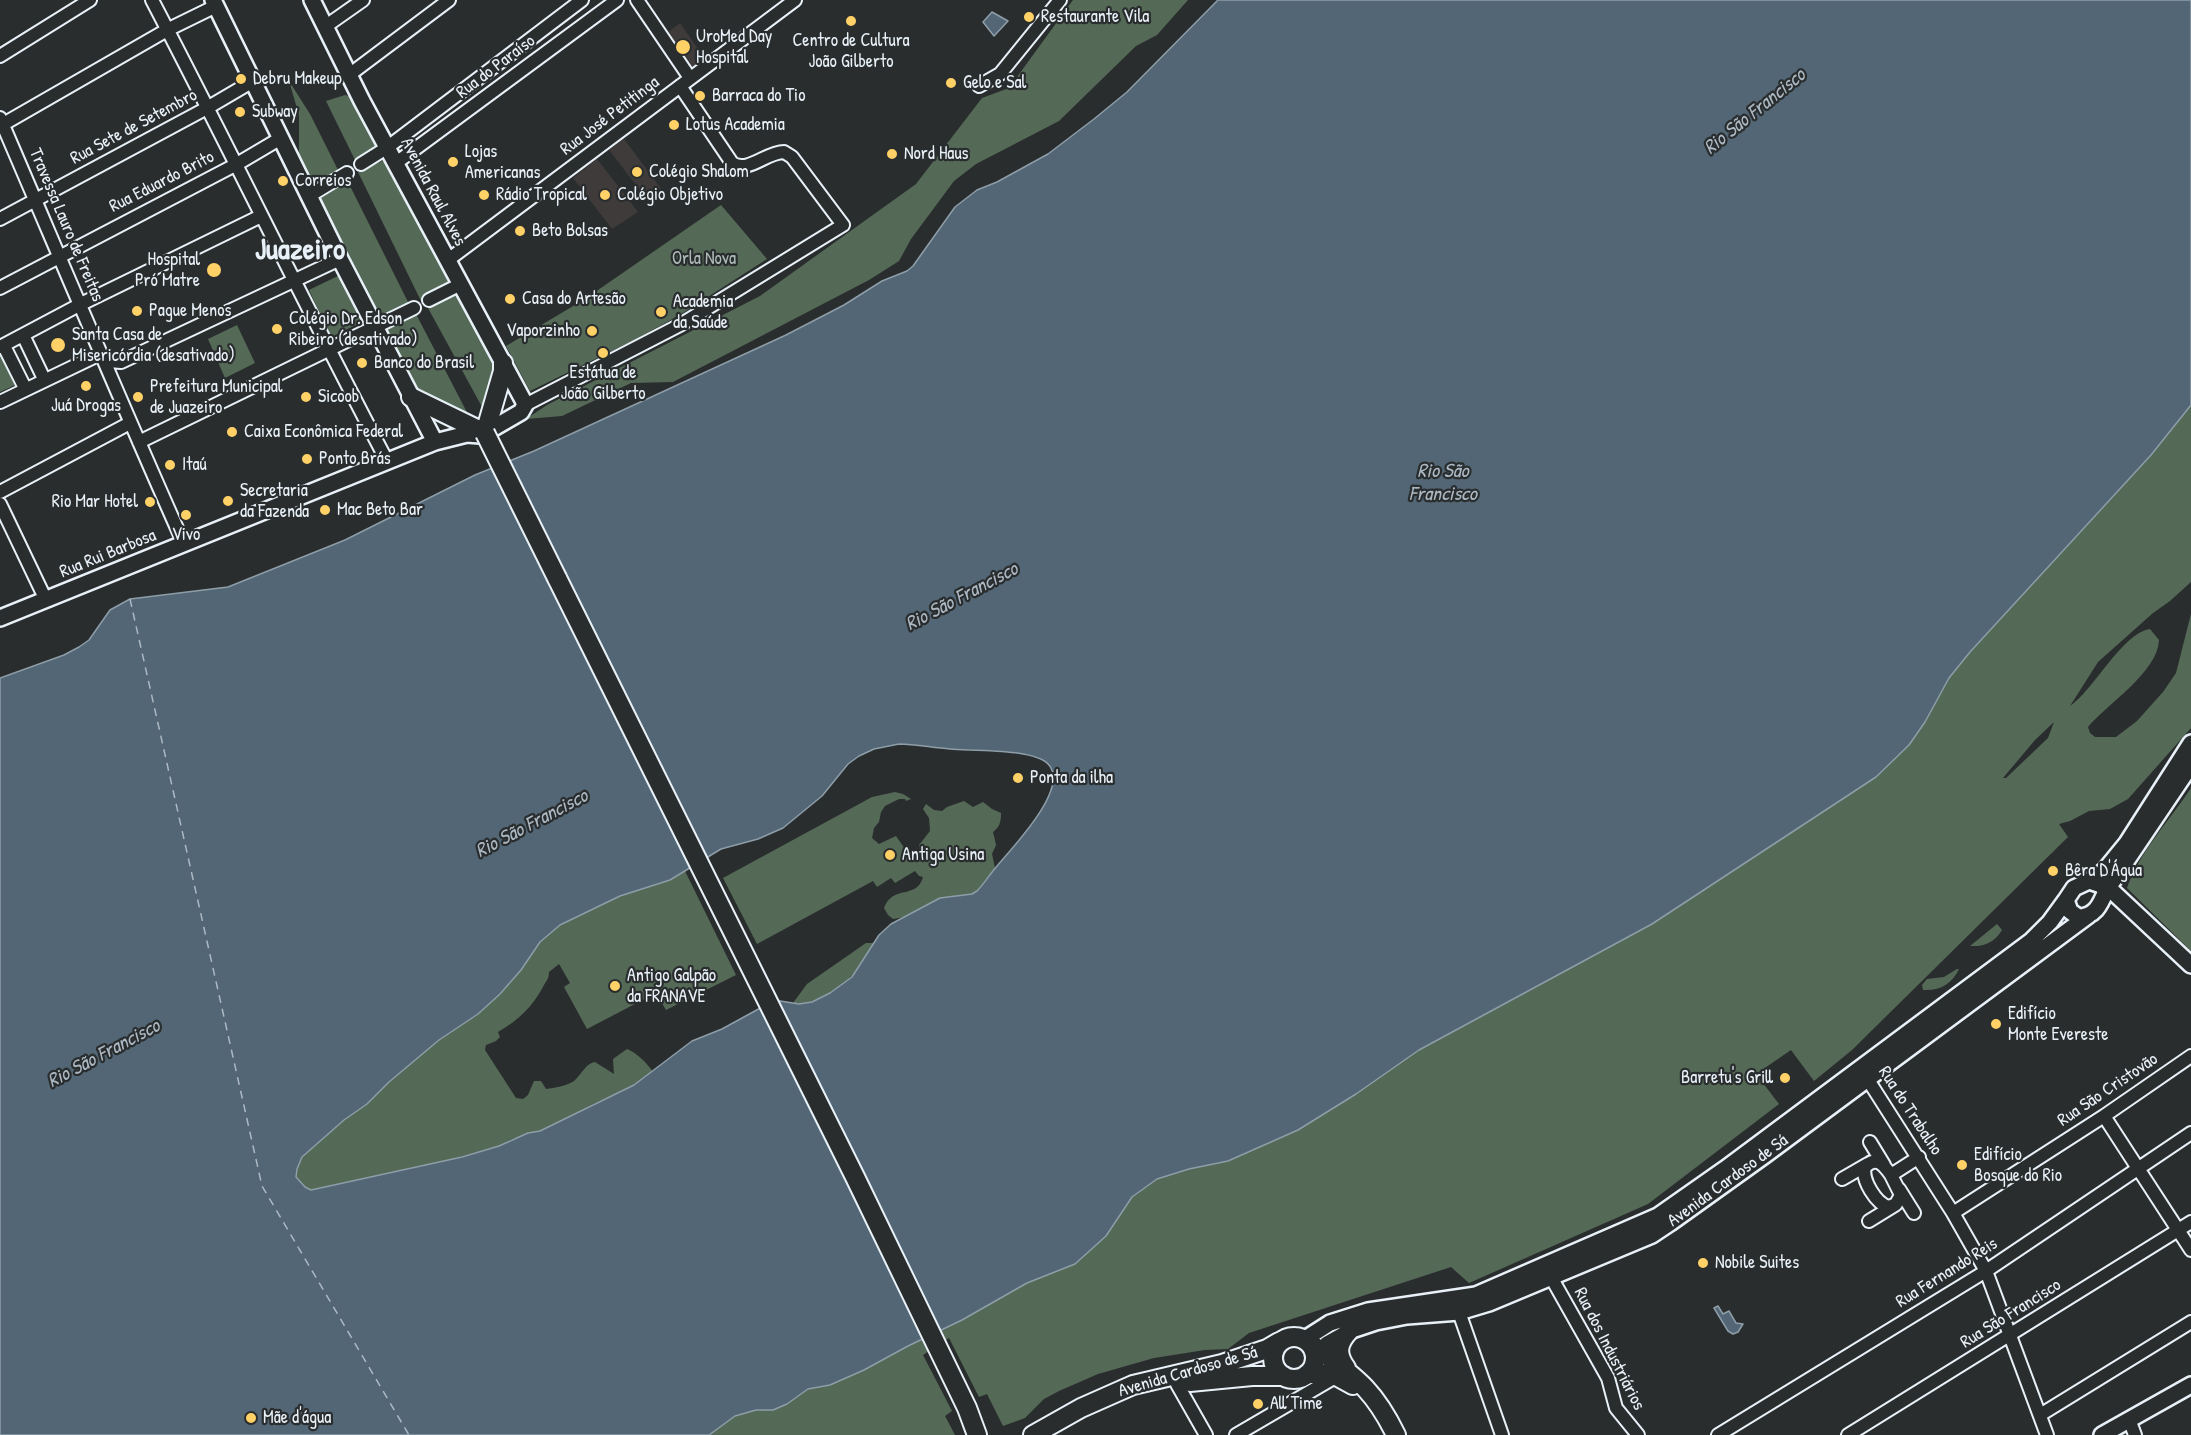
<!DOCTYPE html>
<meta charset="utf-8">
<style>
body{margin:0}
canvas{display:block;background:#2a2d2e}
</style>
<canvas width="2191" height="1435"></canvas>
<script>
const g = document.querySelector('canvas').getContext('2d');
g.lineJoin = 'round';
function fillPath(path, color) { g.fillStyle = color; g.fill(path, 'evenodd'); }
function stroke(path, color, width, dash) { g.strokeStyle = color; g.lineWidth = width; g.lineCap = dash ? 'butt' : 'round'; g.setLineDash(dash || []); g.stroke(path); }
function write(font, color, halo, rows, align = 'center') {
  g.font = font + ' "Patrick Hand",sans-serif'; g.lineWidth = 4.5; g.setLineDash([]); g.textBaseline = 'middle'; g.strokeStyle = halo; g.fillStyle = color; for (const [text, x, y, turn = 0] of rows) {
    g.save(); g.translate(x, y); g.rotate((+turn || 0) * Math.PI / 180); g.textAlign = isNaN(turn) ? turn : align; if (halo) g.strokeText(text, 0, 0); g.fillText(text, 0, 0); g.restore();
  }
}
fillPath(new Path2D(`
 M680,23L704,58L686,73L663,36Z
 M624,139L665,194L650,203L609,150Z
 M597,159L638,212L612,229L573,178Z`), '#3f3b3b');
fillPath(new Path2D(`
 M1073,0H1188L1157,35L1136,46L1059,121L976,164L954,181L911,239L899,261L869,280L673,382L631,383L562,416L526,419L547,405L760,296L916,184L982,98L1009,88Z
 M289,81L310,114L340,174L310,189L299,165V115Z
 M345,95L352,97L381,146L356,162L326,101Z
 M389,158L449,273C449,292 436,293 421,301L358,172Z
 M347,180L409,304L386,317L378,316L313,197Z
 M721,205L767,259L678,316L634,340L530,391L506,346L585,299Z
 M342,274L364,321L331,337L309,290Z
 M459,294L495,364L487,416L428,308Z
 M416,314L472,422L416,396L382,331Z
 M237,325L255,363L225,378L208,339Z
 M0,354L15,385L0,392Z
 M2191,405V582L2170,601L2153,613L2098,662L2070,706C2094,690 2122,633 2150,629L2159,640C2158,672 2107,704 2088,727L2090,733L2095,737H2116L2137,721L2163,692L2176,673L2191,614V728L2128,799L2110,809L2089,811L2070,821L2059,824L2068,837L1852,1050L1814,1081L1791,1050L1756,1074L1779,1104L1648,1204L1469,1283L1451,1267L1249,1333L1228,1349L1205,1350L1154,1358L1098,1374L1059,1391L1044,1399L1025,1418L1003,1426L987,1394L979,1397L949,1338L923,1355L952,1411L945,1416L955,1435H657L1146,1187L1157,1179L1189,1169L1652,924L1876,777L1909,745L1925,722L1949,678L1969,653L2151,455ZM2054,722L2048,738L2006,778H2003L2035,740Z
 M2191,788V951L2127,888C2140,851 2170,820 2191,788Z
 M895,792L903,794L911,799L906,801L905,799H899L885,806L881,812L879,822L874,828L872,838L879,844L896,836L914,862V852L919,851V845L930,831L929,818L923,809L926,804L934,810L942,811L947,807L964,801L973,807L983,802L992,809L1001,813C1001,821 1000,827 993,832L996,845L992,854L995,868L979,889L972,894L940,898L905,917L893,919L888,915L884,908C893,884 917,900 923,877L919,876L915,871L895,883L891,878L877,887L873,881L757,944L723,878L872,797Z
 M685,871L736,975L666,1010L656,993L587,1029L564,987L570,983L559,964L549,972C549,978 547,980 544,985C534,1005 519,1020 498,1032L500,1037L496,1041L486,1045L485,1050L516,1098L523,1099L528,1095L534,1081H541L546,1089C555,1088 566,1086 574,1081C582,1074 585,1064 595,1062L614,1074L613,1059L627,1049C637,1053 647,1063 653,1072L634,1085L593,1104L562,1121L540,1131L512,1139L499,1146L438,1163L311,1190L305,1187L296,1177L297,1169L302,1157L344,1120L367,1103L389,1082L439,1040L478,1014L500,994L521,970L540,942L560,925L620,896L670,880Z
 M1997,924L2002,930C1995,942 1984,947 1970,946Z
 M866,943H874C869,950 866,958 862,964C848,984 817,1008 793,1003L807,984Z
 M1957,969H1959C1952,984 1940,991 1923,990L1922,985L1927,979L1944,977Z`), '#546a57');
const water = new Path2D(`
 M1218,0H2191V405L2151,455L1970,652L1949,678L1925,722L1909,745L1876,777L1652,924L1419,1050L1356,1094L1298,1130L1228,1161L1189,1169L1157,1179L1132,1197L1106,1236L1075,1264L1027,1283L962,1320L908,1346L864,1370L830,1385L808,1389L787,1404L773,1410H756L735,1416L709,1435H0V678L64,655L79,647L89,640L110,610L130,599L228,587L345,540L475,475L534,451L786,335L844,305L882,281L907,271L913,266L955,207L977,190L997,182L1048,154L1094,119L1127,92ZM899,744C916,744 933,748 950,749C971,751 1035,748 1049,765C1069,789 1013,847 997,866C990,874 984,884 977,891L972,894L940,898L891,924L879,935L852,977L830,993L812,1002L799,1004L780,1001L764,1006L722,1029L692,1041L634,1085L540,1131L528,1133L499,1146L462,1157L311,1190L305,1187L296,1177L297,1169L302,1157L344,1120L367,1104L389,1082L439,1040L478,1014L500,994L521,970L540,942L560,925L620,896L670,880L721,849L758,839L783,828L822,796L848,764L859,756L874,749Z
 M992,12L1008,21L994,36L983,22Z
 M1718,1306L1723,1314L1729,1311L1736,1323L1743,1324L1738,1332L1733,1334L1728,1331L1714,1308Z`);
fillPath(water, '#526675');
stroke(water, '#8e9ea9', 1.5);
stroke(new Path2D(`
 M130,599L262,1186L409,1435`), '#acb9c4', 1.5, [8, 6]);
const minor = new Path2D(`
 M152,0C232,153 306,308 387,461
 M637,0L690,78
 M326,26L363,0
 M0,56L90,0
 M349,75L449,0
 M979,86L1000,74L1060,0
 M0,118C61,260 121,403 184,544
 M0,126L167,30L216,6
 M396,163L617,0
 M361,164L388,147L582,0
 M309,196L347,173
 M0,219L207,108L253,81
 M448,260L795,0
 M0,288L237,164L281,138
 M429,300L461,284
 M23,335L44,379
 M4,346L25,388
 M0,347L81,304L261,216
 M100,354L110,361L121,362L340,259
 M0,402L100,354
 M525,405L680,325L843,225L792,157L784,152C766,152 748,174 732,163L680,86
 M139,442L414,308
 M0,492L130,423
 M0,504L44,596
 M1863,1072L1953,1213L1986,1271L2047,1435
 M2104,1116L2191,1250
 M1870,1142L1884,1165
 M1891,1175L1901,1195L1896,1204L1889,1207C1876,1204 1861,1179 1865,1167C1876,1155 1884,1165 1891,1175L1919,1157
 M1842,1179L1868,1164
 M1899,1189L1914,1213
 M1953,1213L2104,1116L2191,1056
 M1869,1221L1895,1205
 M1551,1277L1608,1378L1616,1408L1638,1435
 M1459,1312L1502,1435
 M1177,1384L1206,1435
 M2040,1415L2191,1322
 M2129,1419L2135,1435
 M1236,1435L1337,1376
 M1718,1435L1986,1271L2191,1133
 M1848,1435L2191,1222`);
const major = new Path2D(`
 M213,0L340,259L435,442
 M312,0L362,101L523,400L525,405L521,412L483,434
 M0,618L435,442L467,434L480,435
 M2191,765L2106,891H2112L2191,965
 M2089,881L2101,885L2106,891C2100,905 2095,917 2078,917L2070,911L2066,900L2074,888Z
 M2085,882L2095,879L2105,870L2127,843L2191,743
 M1305,1339L1330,1323L1368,1311L1476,1295L1658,1216L1725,1169L2031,941L2050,922L2066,900
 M1314,1364L1327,1344L1352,1330L1376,1322L1407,1316L1459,1312L1489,1303L1652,1235L1670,1223L1765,1155L2089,915
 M2102,1435L2191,1385`);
const highway = new Path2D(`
 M411,397L485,433L503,371V363
 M557,578L855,1177L967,1408L977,1435
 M1273 1358a21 21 0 1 1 42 0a21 21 0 1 1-42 0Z
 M1309,1342C1351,1375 1371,1384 1396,1435
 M1346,1368C1336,1354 1337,1344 1349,1331
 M1307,1374H1333L1353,1385
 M1190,1382L1252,1376H1284
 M1033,1435L1081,1408L1133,1385L1222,1364L1267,1349L1279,1342`);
stroke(minor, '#e8f1f8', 16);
stroke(major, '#e8f1f8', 20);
stroke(highway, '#e8f1f8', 22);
stroke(minor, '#2a2d2e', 12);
stroke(major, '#2a2d2e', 15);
stroke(highway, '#2a2d2e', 18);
const highwayBridge = new Path2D(`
 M485,433L557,578`);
stroke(highwayBridge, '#e8f1f8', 22, []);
stroke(highwayBridge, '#2a2d2e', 18);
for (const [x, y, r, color] of [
 [1029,17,6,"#ffd166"],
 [851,21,6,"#ffd166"],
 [683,47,8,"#ffd166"],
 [241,79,6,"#ffd166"],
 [951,83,6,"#ffd166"],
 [700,96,6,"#ffd166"],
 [240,112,6,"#ffd166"],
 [674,125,6,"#ffd166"],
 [892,154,6,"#ffd166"],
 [453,162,6,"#ffd166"],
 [637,172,6,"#ffd166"],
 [283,181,6,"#ffd166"],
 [484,195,6,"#ffd166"],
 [605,195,6,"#ffd166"],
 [520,231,6,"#ffd166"],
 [214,270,8,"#ffd166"],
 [510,299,6,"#ffd166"],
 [137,311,6,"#ffd166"],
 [661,312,6,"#ffd166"],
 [277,329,6,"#ffd166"],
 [592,331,6,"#ffd166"],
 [58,345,8,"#ffd166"],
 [603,353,6,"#ffd166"],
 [362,363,6,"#ffd166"],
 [86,386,6,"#ffd166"],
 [138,397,6,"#ffd166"],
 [306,397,6,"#ffd166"],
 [232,432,6,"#ffd166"],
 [307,459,6,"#ffd166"],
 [170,465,6,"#ffd166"],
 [228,501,6,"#ffd166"],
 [150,502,6,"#ffd166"],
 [325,510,6,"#ffd166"],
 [186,515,6,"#ffd166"],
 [1018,778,6,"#ffd166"],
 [890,855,6,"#ffd166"],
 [2053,871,6,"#ffd166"],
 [615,986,6,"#ffd166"],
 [1996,1024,6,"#ffd166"],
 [1785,1078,6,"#ffd166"],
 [1962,1165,6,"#ffd166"],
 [1703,1263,6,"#ffd166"],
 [1258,1404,6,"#ffd166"],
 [251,1418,6,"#ffd166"]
]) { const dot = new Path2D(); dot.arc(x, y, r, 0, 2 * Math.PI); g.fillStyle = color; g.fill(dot); stroke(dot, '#2a2d2e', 2); }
write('18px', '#e8f1f8', '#2a2d2e', [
 ["Restaurante Vila",1041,17],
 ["UroMed Day",696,37],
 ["Hospital",696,58],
 ["Centro de Cultura",851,41,"center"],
 ["João Gilberto",851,62,"center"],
 ["Debru Makeup",253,79],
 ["Gelo e Sal",963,83],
 ["Barraca do Tio",712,96],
 ["Subway",252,112],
 ["Lotus Academia",686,125],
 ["Lojas",465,152],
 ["Americanas",465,173],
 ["Nord Haus",904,154],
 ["Colégio Shalom",649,172],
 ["Correios",295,181],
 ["Rádio Tropical",496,195],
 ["Colégio Objetivo",617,195],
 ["Beto Bolsas",532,231],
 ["Hospital",200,260,"right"],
 ["Pró Matre",200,281,"right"],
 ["Casa do Artesão",522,299],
 ["Academia",673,302],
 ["da Saúde",673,323],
 ["Pague Menos",149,311],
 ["Colégio Dr. Edson",289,319],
 ["Ribeiro (desativado)",289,340],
 ["Vaporzinho",580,331,"right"],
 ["Santa Casa de",72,335],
 ["Misericórdia (desativado)",72,356],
 ["Banco do Brasil",374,363],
 ["Estátua de",603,373,"center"],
 ["João Gilberto",603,394,"center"],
 ["Prefeitura Municipal",150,387],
 ["de Juazeiro",150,408],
 ["Sicoob",318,397],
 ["Juá Drogas",86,406,"center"],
 ["Caixa Econômica Federal",244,432],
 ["Ponto Brás",319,459],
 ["Itaú",182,465],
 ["Secretaria",240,491],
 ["da Fazenda",240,512],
 ["Rio Mar Hotel",138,502,"right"],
 ["Mac Beto Bar",337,510],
 ["Vivo",186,535,"center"],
 ["Ponta da ilha",1030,778],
 ["Antiga Usina",902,855],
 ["Bêra D'Água",2065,871],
 ["Antigo Galpão",627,976],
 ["da FRANAVE",627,997],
 ["Edifício",2008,1014],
 ["Monte Evereste",2008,1035],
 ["Barretu's Grill",1773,1078,"right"],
 ["Edifício",1974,1155],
 ["Bosque do Rio",1974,1176],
 ["Nobile Suites",1715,1263],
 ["All Time",1270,1404],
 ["Mãe d'água",263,1418]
], 'left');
write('18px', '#e8f1f8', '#2a2d2e', [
 ["Rua do Paraíso",496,67,-37],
 ["Rua José Petitinga",610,116,-37],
 ["Rua Sete de Setembro",134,127,-28],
 ["Rua Eduardo Brito",162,182,-27],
 ["Avenida Raul Alves",433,192,62],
 ["Travessa Lauro de Freitas",66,225,67],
 ["Rua Rui Barbosa",108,554,-22],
 ["Rua São Cristovão",2108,1090,-34],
 ["Rua do Trabalho",1910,1111,57],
 ["Avenida Cardoso de Sá",1728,1181,-36],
 ["Rua Fernando Reis",1947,1273,-32],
 ["Rua São Francisco",2011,1314,-32],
 ["Rua dos Industriários",1609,1349,63],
 ["Avenida Cardoso de Sá",1188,1372,-16]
]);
write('18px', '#adbbb8', '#2a2d2e', [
 ["Orla Nova",704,259]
]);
write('italic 20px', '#acb9c4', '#2a2d2e', [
 ["Rio São Francisco",1755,112,-39],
 ["Rio São",1443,472],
 ["Francisco",1443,495],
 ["Rio São Francisco",962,597,-28],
 ["Rio São Francisco",532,824,-28],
 ["Rio São Francisco",104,1054,-28]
]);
write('bold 30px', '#e8f1f8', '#2a2d2e', [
 ["Juazeiro",300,251]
]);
</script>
